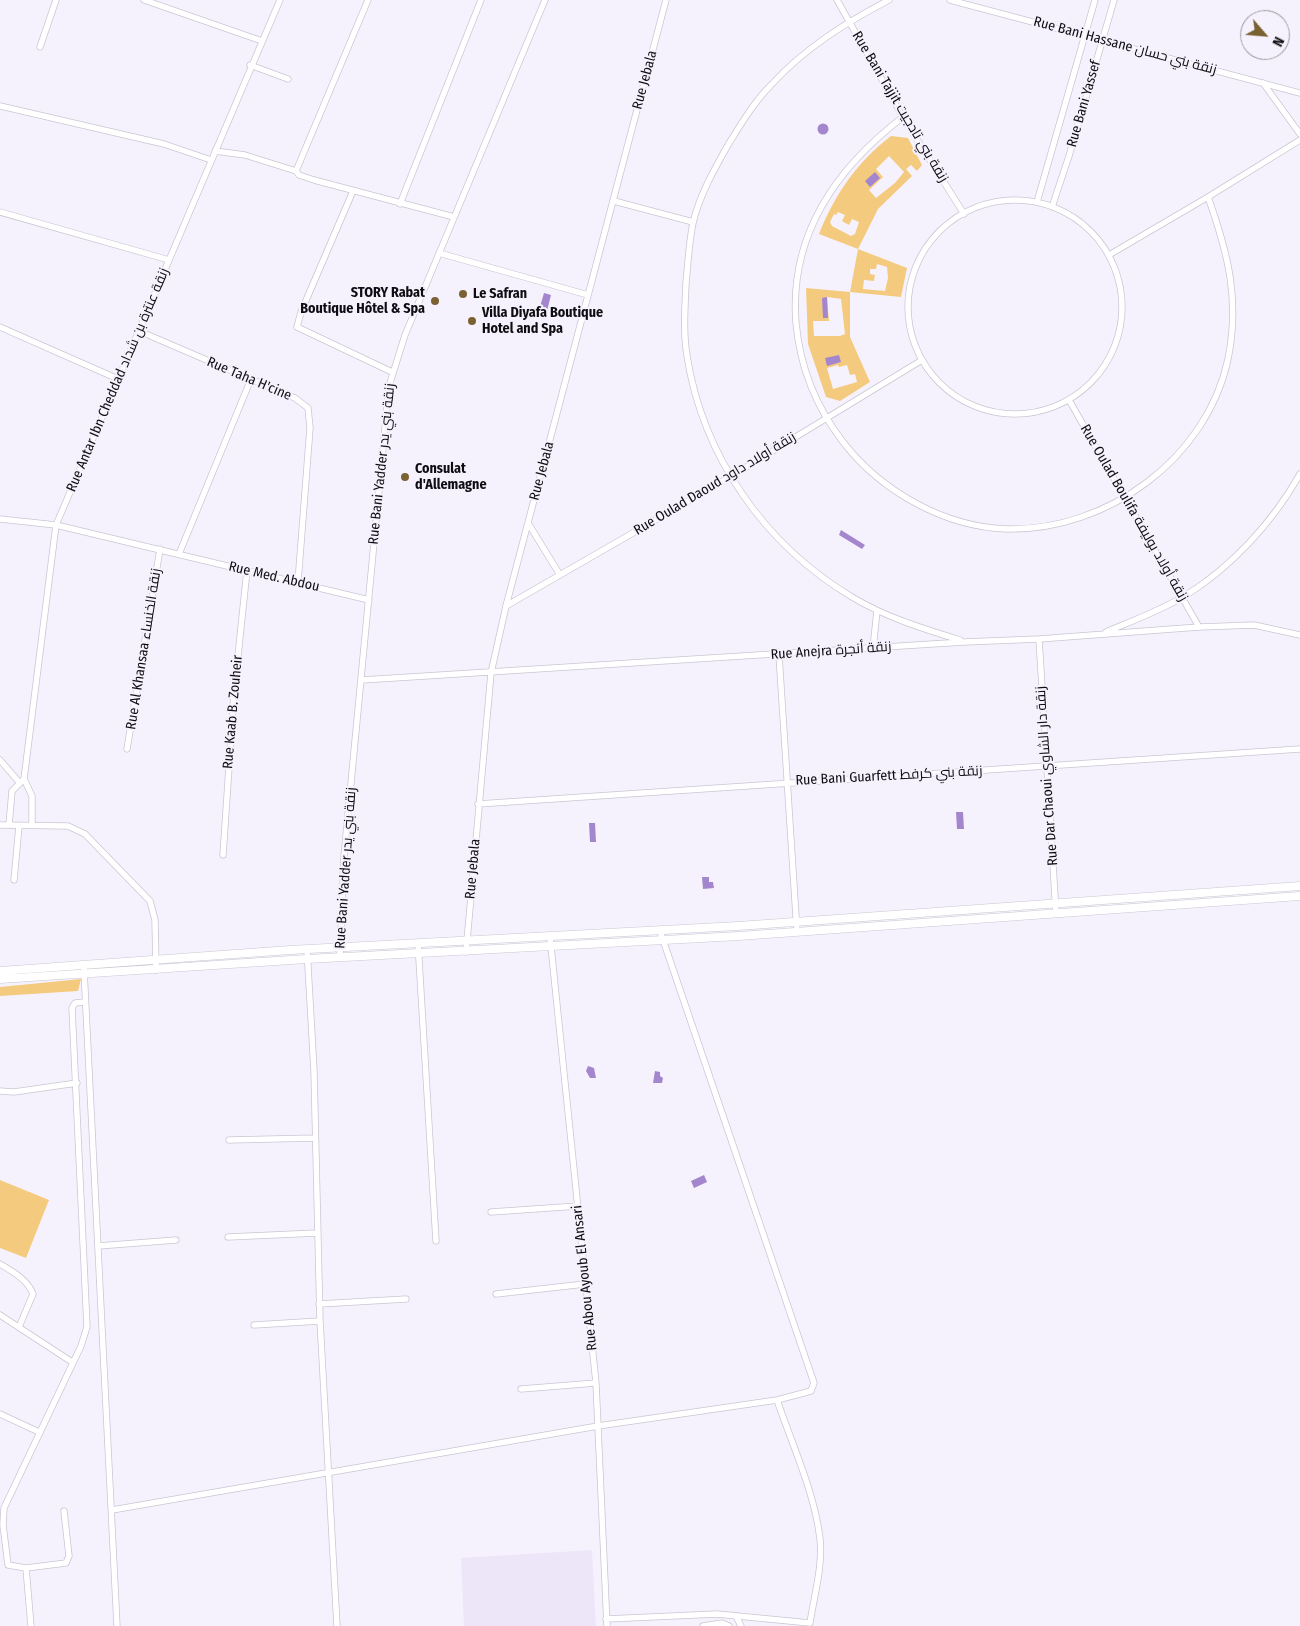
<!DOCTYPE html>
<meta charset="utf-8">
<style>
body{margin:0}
#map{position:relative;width:1300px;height:1626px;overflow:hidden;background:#f6f2fd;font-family:"Fira Sans Condensed",sans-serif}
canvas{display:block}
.north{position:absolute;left:1240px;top:10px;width:50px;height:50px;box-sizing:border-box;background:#f6f2fd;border:1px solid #9a969f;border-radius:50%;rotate:117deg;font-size:14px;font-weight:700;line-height:20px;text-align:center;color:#0f0d11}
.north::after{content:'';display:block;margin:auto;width:18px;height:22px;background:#7a6132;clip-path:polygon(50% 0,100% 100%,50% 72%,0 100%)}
</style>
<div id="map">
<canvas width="1300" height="1626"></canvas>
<div class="north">N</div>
</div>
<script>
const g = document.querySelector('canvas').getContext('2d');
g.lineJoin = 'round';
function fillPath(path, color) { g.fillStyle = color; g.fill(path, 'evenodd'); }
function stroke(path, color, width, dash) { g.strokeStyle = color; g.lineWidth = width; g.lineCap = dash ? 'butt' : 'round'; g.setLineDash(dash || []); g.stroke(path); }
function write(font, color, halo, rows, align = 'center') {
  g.font = font + ' "Fira Sans Condensed",Cairo,sans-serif'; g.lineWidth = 4; g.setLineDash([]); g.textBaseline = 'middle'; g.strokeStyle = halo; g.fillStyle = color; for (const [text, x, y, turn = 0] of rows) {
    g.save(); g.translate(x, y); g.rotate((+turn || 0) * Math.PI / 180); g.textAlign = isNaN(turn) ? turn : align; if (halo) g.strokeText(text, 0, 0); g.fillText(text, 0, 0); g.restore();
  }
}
fillPath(new Path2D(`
 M592,1550L596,1626H464L461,1558Z`), '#ede6f9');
fillPath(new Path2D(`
 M891,136L908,138L922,165L917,171L911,165L906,169L912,176L878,209L858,249L907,268L901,297L850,292V337L870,382L840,401L826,397L808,344L806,288L850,292L858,249L819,234C835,194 857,162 891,136ZM889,156L904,172L895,183L876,198L869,190L883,177L876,169ZM838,212L845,215L842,221L849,225L852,219L859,222L855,234L851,236L832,226L830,222L834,214L836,215ZM877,264L887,267L888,278L885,291L863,289L864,280L874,281L875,275L870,274V269H876ZM827,297L841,299L845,334L840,336H814L813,321H829ZM838,365L839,367L847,365L850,375L855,374L857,382L833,389L827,368Z
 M81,979L78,991L0,996V987Z
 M0,1180L49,1200L26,1258L0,1248Z`), '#f4ca7f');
fillPath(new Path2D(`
 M817.5 129a5.5 5.5 0 1 1 11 0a5.5 5.5 0 1 1-11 0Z
 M875,172L880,178L870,187L865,181Z
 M544,293L551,295L545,319L537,317Z
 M827,297L828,318H823L822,298Z
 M839,355L841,362L827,366L825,358Z
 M841,530L865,545L862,549L839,535Z
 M963,812L964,829H957L956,812Z
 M589,823H595L596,842H590Z
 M702,877H709V882H713L714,888L703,889Z
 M588,1066L594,1068L596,1078H590L586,1071Z
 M655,1071L660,1072V1076L663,1078L662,1083H653Z
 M704,1175L707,1182L694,1188L691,1181Z`), '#a486cf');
const street = new Path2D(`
 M144,0L262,41
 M837,0L903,117L964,214
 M889,0C845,23 805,48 771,85C754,102 741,124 728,145C715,168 699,196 693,223C689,242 688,263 686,283C685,307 683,332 687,356C703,457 765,545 852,597C885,617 924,629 960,640
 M950,0L1300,93
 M40,47L56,0
 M250,65L288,79
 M1263,83L1300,134
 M0,106L164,144L211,160
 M903,117C835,169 789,235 796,323C800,367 816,407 843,442C881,491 944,527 1007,529C1108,531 1207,458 1228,359C1240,300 1228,253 1208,197
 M215,151L245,155L296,171L299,175L314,180L454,217
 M296,171L368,0
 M353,191L301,312L297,327L392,372
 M908 307a107 107 0 1 1 214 0a107 107 0 1 1-214 0Z
 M614,201L693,222
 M1037,202L1095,0
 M400,204L481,0
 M1052,207L1069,156L1114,0
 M0,212L169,260
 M439,253L588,295
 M1109,255L1208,197L1300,140
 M0,327L118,379
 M139,331L295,398L308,408L310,428L298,582
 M1069,400L1199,627
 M0,519L56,525L369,600
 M528,523L560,575
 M179,554L251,379
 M506,606L730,477L922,360
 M1106,632C1132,621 1159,611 1183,597C1231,568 1273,522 1300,474
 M1039,639L1056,913
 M873,648L877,611
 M779,655L797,932
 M362,680L964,642L1039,639L1199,627L1254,625L1300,635
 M127,749L160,549
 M0,760L19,782
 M24,779L56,525L280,0
 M24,779L32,796V825
 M478,804L1300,749
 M0,825L68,826L85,834L150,901L155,920L156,970
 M9,825L12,791L24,779
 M223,855L234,694L247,570
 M14,880L19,826
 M550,937L596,1383L607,1626
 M418,943L436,1241
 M307,949L314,1071L320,1321L337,1626
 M466,952L491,673L506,606L666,0
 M340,957L344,856L389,386L405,335L545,0
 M84,970L117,1626
 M0,1091L14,1092L77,1083
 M229,1140L315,1138
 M491,1212L578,1206
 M228,1237L317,1233
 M98,1246L176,1240
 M0,1264C12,1271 28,1280 33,1294L19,1327
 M496,1294L585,1284
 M319,1304L406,1299
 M0,1315L72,1362
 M254,1325L320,1321
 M521,1389L596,1383
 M0,1414L39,1432
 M112,1510L598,1426L777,1400L811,1391L814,1383L660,931
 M64,1511L69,1556L66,1563L26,1568L8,1565L3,1525L4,1508L81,1346L87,1327L72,1008L75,1003L85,1002
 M26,1568L31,1626
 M736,1616L741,1626
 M606,1619L717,1614L810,1623C814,1596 823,1566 820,1539C815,1494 792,1444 777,1400
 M703,1626L722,1623L729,1626`);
const secondary = new Path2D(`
 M0,971L290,950L738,926L1300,886
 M0,979L307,959L739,936L1300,896`);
stroke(street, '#cac6d2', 7);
stroke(secondary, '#cac6d2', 9);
stroke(street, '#fff', 5.5);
stroke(secondary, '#fff', 8);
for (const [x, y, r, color] of [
 [463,294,5,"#7a6132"],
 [435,301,5,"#7a6132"],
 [472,321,5,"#7a6132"],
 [405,477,5,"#7a6132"]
]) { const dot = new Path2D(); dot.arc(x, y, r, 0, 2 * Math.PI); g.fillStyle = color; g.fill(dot); stroke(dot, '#f6f2fd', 2); }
write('14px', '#0f0d11', '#f6f2fd', [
 ["Rue Bani Hassane زنقة بني حسان",1125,46,15],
 ["Rue Jebala",645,80,-75],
 ["Rue Bani Yassef",1084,104,-74],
 ["Rue Bani Tajjit زنقة بني تادجيت",900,107,59],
 ["Rue Taha H'cine",249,379,23],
 ["Rue Antar Ibn Cheddad زنقة عنترة بن شداد",118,380,-67],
 ["Rue Bani Yadder زنقة بني يدر",382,464,-84],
 ["Rue Jebala",542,471,-75],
 ["Rue Oulad Daoud زنقة أولاد داود",715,484,-31],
 ["Rue Oulad Boulifa زنقة أولاد بوليفة",1134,513,60],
 ["Rue Med. Abdou",274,577,13],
 ["Rue Al Khansaa زنقة الخنساء",144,649,-81],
 ["Rue Anejra زنقة أنجرة",831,651,-4],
 ["Rue Kaab B. Zouheir",233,712,-85],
 ["Rue Bani Guarfett زنقة بني كرفط",889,776,-3],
 ["Rue Dar Chaoui زنقة دار الشاوي",1047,776,-94],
 ["Rue Bani Yadder زنقة بني يدر",346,868,-86],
 ["Rue Jebala",473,869,-85],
 ["Rue Abou Ayoub El Ansari",585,1278,-96]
]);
write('bold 14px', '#0f0d11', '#f6f2fd', [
 ["STORY Rabat",425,293,"right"],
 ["Boutique Hôtel & Spa",425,309,"right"],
 ["Le Safran",473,294],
 ["Villa Diyafa Boutique",482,313],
 ["Hotel and Spa",482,329],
 ["Consulat",415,469],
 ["d'Allemagne",415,485]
], 'left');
</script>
